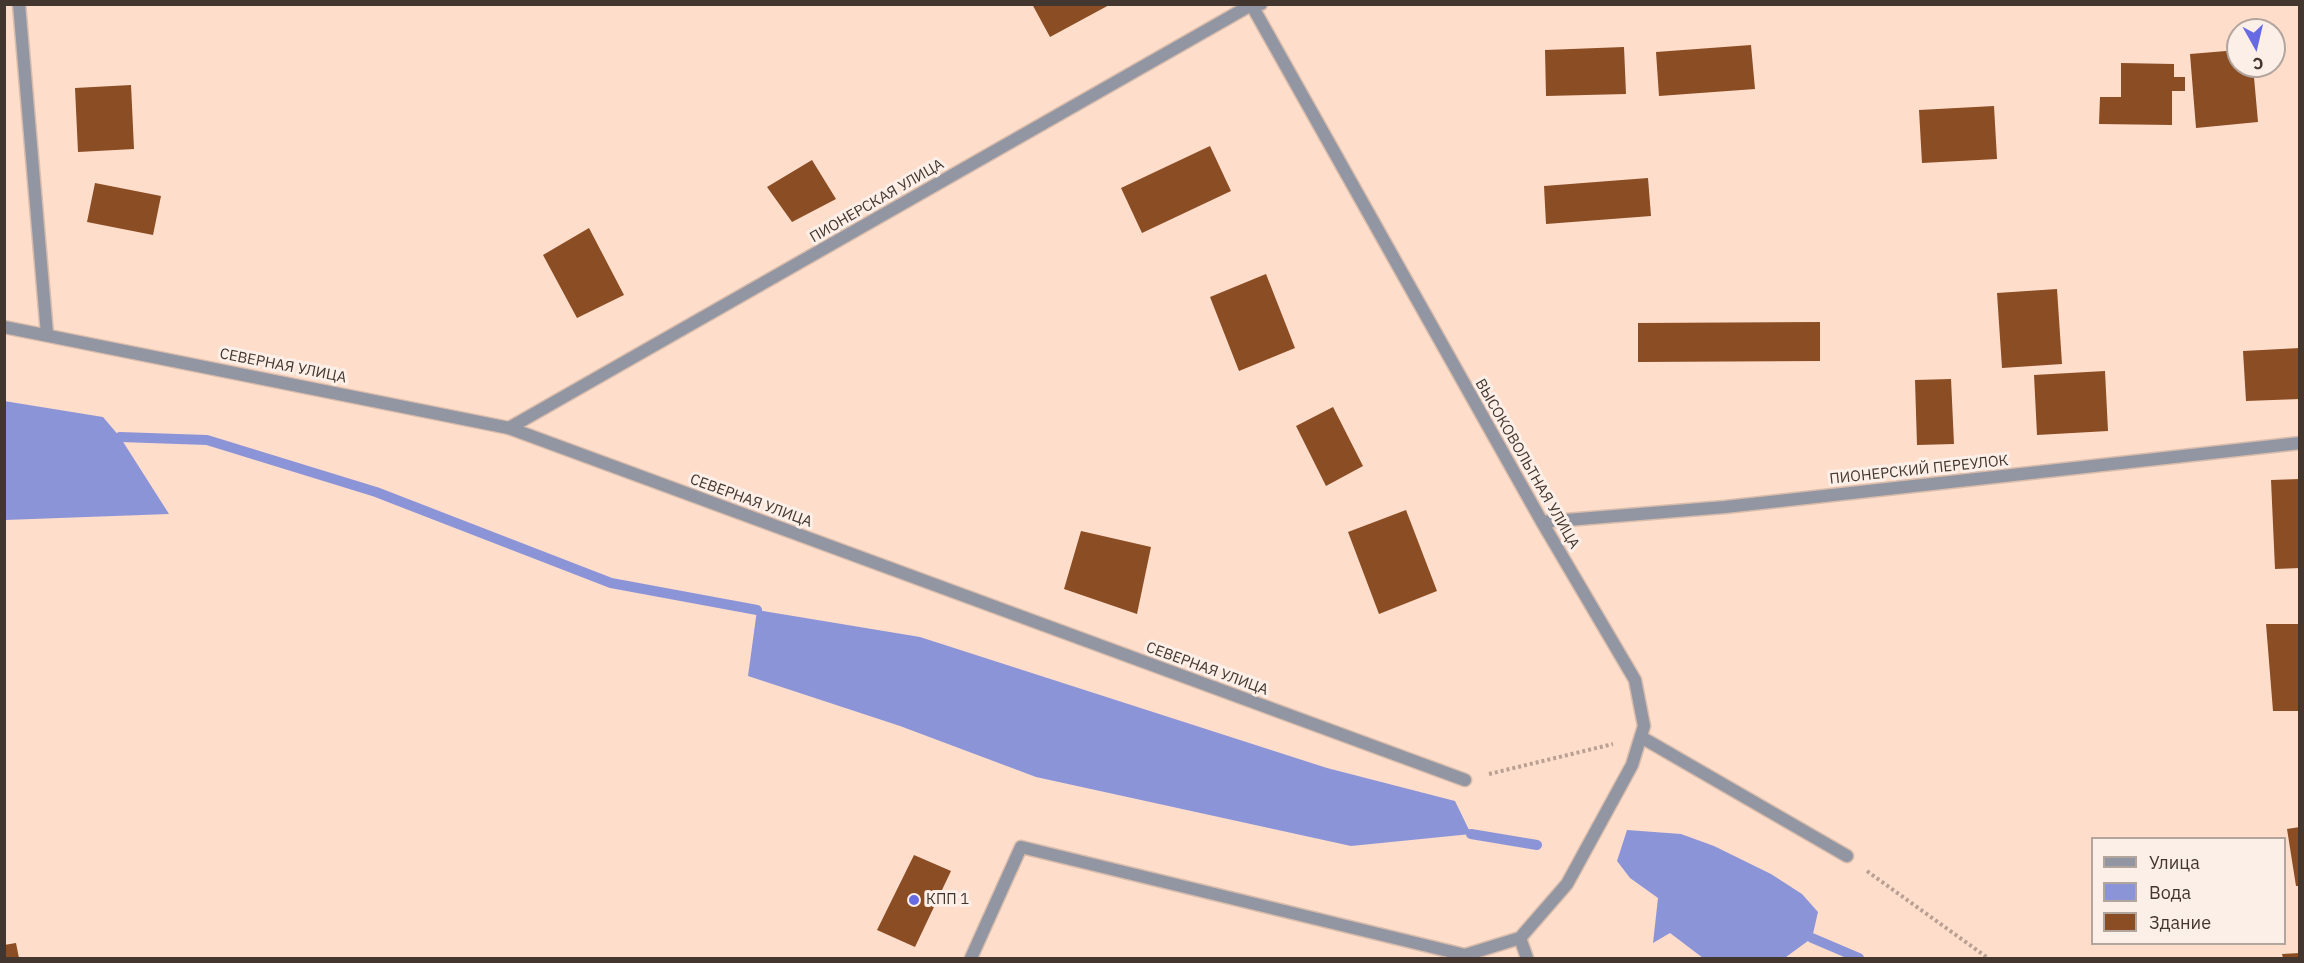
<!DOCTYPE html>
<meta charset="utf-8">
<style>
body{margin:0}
#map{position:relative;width:2304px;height:963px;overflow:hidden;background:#feddcb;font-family:"IBM Plex Sans",sans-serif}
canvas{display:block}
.frame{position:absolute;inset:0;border:6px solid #42362f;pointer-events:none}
.legend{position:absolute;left:2091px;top:837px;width:195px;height:108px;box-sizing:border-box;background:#fcefe8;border:2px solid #b2a59e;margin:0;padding:8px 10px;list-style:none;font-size:18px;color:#42362f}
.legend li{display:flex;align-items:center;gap:12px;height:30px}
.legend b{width:30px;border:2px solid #b2a59e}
.north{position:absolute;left:2226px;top:18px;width:60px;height:60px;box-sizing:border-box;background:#fcefe8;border:2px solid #b2a59e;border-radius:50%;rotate:172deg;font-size:16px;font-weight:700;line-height:24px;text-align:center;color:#42362f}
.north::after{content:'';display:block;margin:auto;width:21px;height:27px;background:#666ae3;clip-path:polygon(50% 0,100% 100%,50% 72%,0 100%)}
</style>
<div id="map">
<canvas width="2304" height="963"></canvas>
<div class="frame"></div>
<ul class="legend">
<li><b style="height:8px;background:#9295a2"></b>Улица</li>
<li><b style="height:16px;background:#8c94d8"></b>Вода</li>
<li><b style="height:16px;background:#8b4d24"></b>Здание</li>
</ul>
<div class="north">С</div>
</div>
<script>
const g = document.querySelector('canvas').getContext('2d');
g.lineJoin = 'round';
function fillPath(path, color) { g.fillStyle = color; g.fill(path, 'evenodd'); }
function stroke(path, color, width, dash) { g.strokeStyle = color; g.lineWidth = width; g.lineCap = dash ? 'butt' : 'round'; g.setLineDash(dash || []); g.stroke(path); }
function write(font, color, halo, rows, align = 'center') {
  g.font = font + ' "IBM Plex Sans",sans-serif'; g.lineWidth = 6; g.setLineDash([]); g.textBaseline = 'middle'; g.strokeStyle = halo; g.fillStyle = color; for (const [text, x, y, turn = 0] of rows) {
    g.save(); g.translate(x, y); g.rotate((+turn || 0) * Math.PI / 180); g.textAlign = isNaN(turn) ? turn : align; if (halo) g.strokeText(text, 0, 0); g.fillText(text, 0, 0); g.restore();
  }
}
fillPath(new Path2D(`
 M4,401L103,417L120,437L169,514L5,520Z
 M757,610L920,637L1327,768L1455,801L1471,834L1351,846L1036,777L900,726L748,676Z
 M1627,830L1681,834L1714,846L1771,874L1802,894L1818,912L1812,938L1786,957L1703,958L1670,933L1653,943L1658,898L1630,878L1617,861Z`), '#8c94d8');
stroke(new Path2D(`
 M120,437L207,440L376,492L611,583L757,610
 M1471,834L1537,845
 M1812,938L1859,958`), '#8c94d8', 10);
fillPath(new Path2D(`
 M1032,4H1111L1050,37Z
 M1751,45L1755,89L1659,96L1656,52Z
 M1624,47L1626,94L1546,96L1545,50Z
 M2238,50V66H2253L2258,122L2196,128L2190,54Z
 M2121,63L2174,64V77H2185V91H2172V125L2099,124L2100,97H2121Z
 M131,85L134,149L78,152L75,88Z
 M1994,106L1997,159L1922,163L1919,110Z
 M1210,146L1231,191L1142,233L1121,188Z
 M812,160L836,199L792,222L767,187Z
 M1648,178L1651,216L1546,224L1544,186Z
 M95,183L161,196L153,235L87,222Z
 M589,228L624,295L577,318L543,255Z
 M1266,274L1295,348L1239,371L1210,297Z
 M2057,289L2062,364L2002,368L1997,293Z
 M1820,322V361L1638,362V323Z
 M2300,348V399L2246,401L2243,351Z
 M2105,371L2108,431L2037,435L2034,375Z
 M1951,379L1954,444L1917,445L1915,380Z
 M1333,407L1363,466L1326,486L1296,426Z
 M2300,479V568L2275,569L2271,480Z
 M1406,510L1437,591L1379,614L1348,532Z
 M1081,531L1151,547L1137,614L1064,589Z
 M2266,624H2300V711H2273Z
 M2300,827V886H2296L2287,829Z
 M914,855L951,871L915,947L877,930Z
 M16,943L19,958H4V945Z
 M2300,953V958H2283L2282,954Z`), '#8b4d24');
const service = new Path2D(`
 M4,327L509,428L1465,780
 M1641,737L1847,856
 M1520,938L1527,958`);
const minor = new Path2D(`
 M19,4L47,334
 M509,428L1251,5L1261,4
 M1542,522L1725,507L2300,443
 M971,958L1021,847L1465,955L1520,938L1567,884L1632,765L1644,726L1635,680L1542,522L1251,4`);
stroke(service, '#d8bcac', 15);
stroke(minor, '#d8bcac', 15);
stroke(new Path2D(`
 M1489,774L1613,744
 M1867,871L1988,958`), '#b9a092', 4, [3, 3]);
stroke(service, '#9295a2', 12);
stroke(minor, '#9295a2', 12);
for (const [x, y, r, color] of [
 [914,900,6,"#666ae3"]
]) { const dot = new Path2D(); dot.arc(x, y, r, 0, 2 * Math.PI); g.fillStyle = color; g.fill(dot); stroke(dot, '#fcefe8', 2); }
write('15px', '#42362f', '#fcefe8', [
 ["ПИОНЕРСКАЯ УЛИЦА",877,201,-30],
 ["СЕВЕРНАЯ УЛИЦА",283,366,11],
 ["ВЫСОКОВОЛЬТНАЯ УЛИЦА",1527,464,60],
 ["ПИОНЕРСКИЙ ПЕРЕУЛОК",1919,470,-6],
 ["СЕВЕРНАЯ УЛИЦА",751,501,20],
 ["СЕВЕРНАЯ УЛИЦА",1207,669,20]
]);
write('15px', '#42362f', '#fcefe8', [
 ["КПП 1",926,900]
], 'left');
</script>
